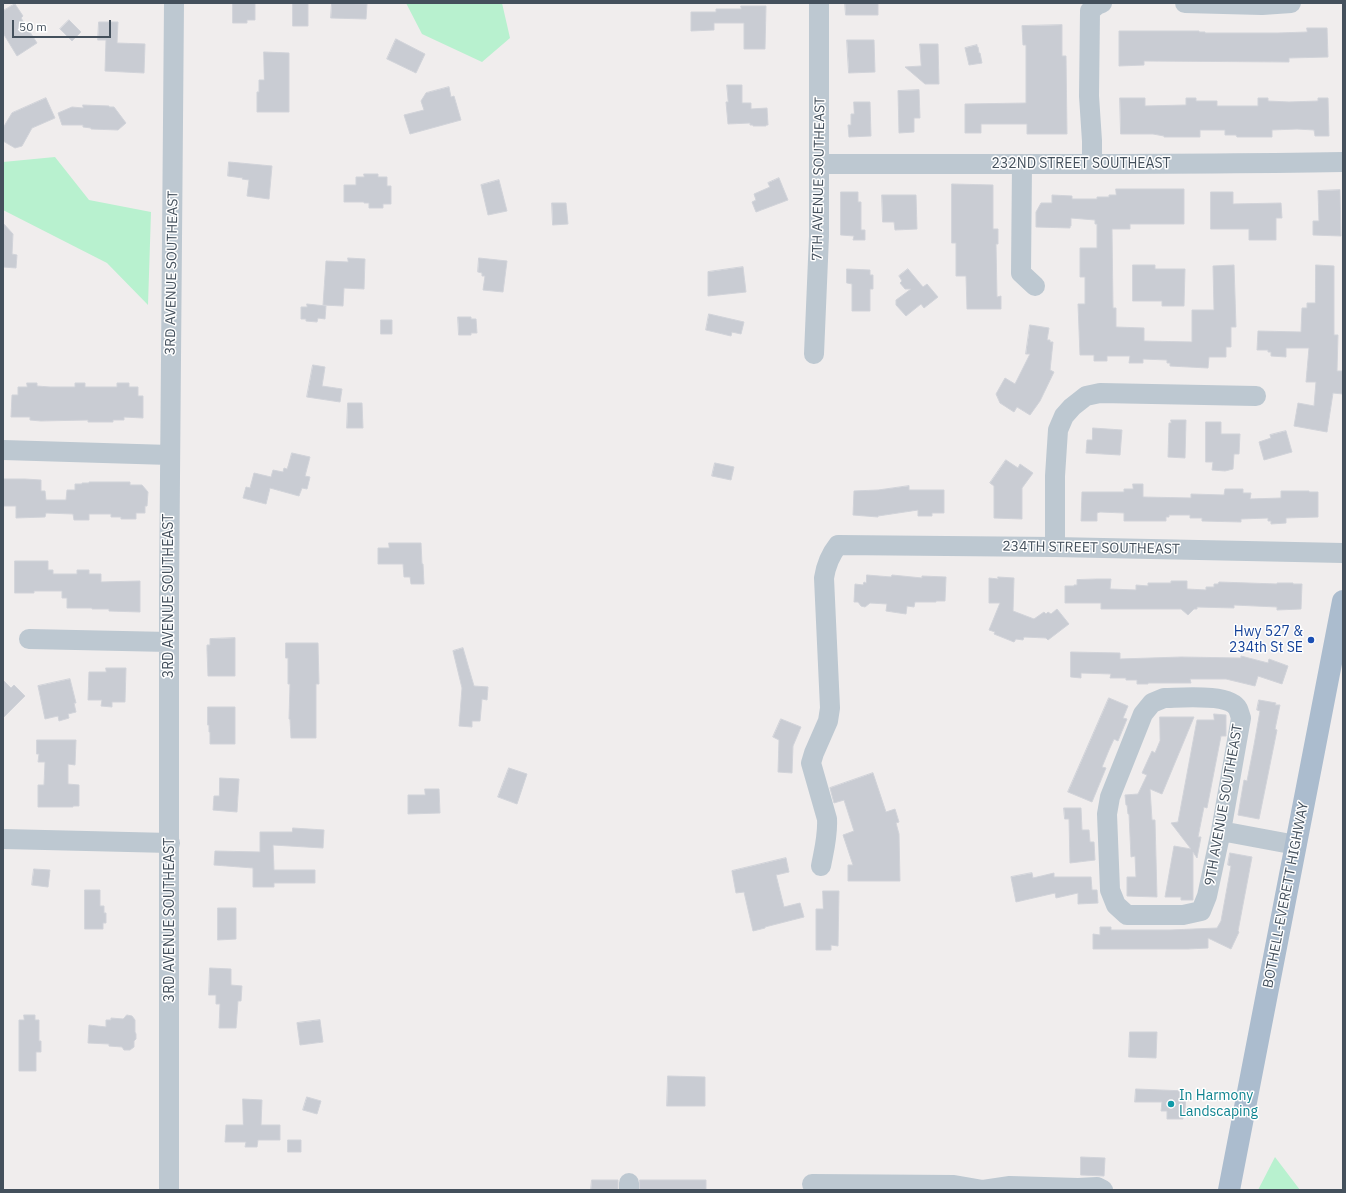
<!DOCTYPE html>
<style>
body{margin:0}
#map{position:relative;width:1346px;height:1193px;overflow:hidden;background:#f0eded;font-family:"IBM Plex Sans",sans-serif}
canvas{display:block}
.frame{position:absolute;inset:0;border:4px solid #44505c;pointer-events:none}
.scale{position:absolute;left:12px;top:20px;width:99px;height:18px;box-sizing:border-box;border:2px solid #44505c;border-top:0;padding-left:5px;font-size:12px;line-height:14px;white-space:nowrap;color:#44505c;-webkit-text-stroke:3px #fff;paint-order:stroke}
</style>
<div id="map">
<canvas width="1346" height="1193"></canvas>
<div class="frame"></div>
<div class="scale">50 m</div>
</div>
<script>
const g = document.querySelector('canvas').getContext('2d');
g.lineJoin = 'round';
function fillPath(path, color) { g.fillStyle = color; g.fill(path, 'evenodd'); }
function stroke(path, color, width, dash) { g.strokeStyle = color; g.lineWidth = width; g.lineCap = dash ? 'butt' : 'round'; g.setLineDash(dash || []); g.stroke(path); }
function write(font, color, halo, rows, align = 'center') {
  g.font = font + ' "IBM Plex Sans",sans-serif'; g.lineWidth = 3; g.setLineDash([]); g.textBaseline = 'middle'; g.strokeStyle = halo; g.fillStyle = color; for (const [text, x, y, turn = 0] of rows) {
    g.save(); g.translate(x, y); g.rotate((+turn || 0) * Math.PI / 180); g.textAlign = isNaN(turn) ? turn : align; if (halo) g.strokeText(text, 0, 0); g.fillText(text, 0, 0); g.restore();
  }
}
fillPath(new Path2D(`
 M406,3H502L510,38L482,62L422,34Z
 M55,157L89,200L151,212L148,305L107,263L3,210V162Z
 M1275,1157L1300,1190H1258Z`), '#b8f1cf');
const building = new Path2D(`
 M233,3H255V20H247V23H233Z
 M293,3H308V26H293Z
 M332,3L367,4L366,19L331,18Z
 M845,3H878V15H846Z
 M15,4L23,16L21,18L37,43L17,56L3,33V11Z
 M741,6H766L765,49H744V23H714V30L691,31V12H716V9H741Z
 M69,20L81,32L72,41L60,29Z
 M99,22H118L117,43L145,44L144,73L105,71L106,40H98Z
 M1062,25V56H1066L1067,134H1027V124H981V133H965V104L1026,103V45H1023L1022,26Z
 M1307,28H1327L1328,57L1289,58V62L1144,61V65L1119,66V31H1199V32H1205V33H1278L1307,32Z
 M396,39L425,54L416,73L387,59Z
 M847,40H874L875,72L849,73Z
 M920,44H938L939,84H925L905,67L921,66Z
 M977,45V47H978L979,53H980L982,63L969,65L965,48Z
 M264,52L289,53V112H257V92H259V80H264Z
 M727,85H742V103H751V109L767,108L768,125H766V126H753V125H750V123L728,124L726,102H728Z
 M449,87L451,97L454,96L461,120L410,134L404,115L424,110L421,101L426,93Z
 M919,90L920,118H914V132L899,133L898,91Z
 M46,98L55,118L32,128L22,146L15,148L3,141V128L12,113Z
 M1120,98H1145V106L1186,105V98H1196V101H1217V106H1258V98H1268V101L1289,102L1318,101V98H1328L1329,136H1315L1314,130L1297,129L1272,130V137H1237L1236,135H1225V130H1200V137H1164V136L1153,134H1121Z
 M854,102H870L871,136L849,137L848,125H851V114H854Z
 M83,105L109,106V107H114L126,123L118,130L91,129V128L83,127V125H62L58,113L72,107L83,108Z
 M229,162L272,166L269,199L247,196L249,180L242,179L243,178L228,176Z
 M364,174H378V177H387V186H391V204H383V208H369V203H364V202H344V185H356V177H364Z
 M779,178L788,200L756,212L752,202L756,200L754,194L770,187L768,183Z
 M499,180L507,211L488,215L481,185Z
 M952,184L993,185V229H998V244H996L997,297L1001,296V309H967L966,276H956V243H952Z
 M1116,189H1184V224H1130V229H1112L1113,308H1116V327L1144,328V341L1192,342V310H1214L1213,266L1234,265L1236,327H1231V347H1226V357H1209L1208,368L1170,366V363H1167V360L1143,359V363H1129L1130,356H1107V361H1094V355H1080L1078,304H1085V277H1080V248H1097V224H1095V220L1071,218V226H1070V228L1036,227V212L1041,203H1052V195L1072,196V199H1097V197H1109V195H1116Z
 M1340,190L1341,236L1313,235V221H1319L1318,191Z
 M841,192H858V202H861V230H865V240H853L854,236L841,235Z
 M1211,192H1233V204L1281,203L1282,218H1276V240H1249V229H1211Z
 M882,195H916L917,229L895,230L894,222H883Z
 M552,203H566L568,224L553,225Z
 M3,223L13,234L12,254L17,255L16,268L3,267Z
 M348,258L365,259L364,289L344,288L343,306L323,305L326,261L348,262Z
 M479,258L507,261L503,292L483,290L485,276H482V273L478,272Z
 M1133,265H1155V269H1185L1184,306H1162V301H1133Z
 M1316,265L1334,266V335H1338L1337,371H1343V394L1333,393L1327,432L1294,426L1298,403L1314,406L1316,382H1306L1309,348H1286V357L1271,356V352H1268V350H1257L1258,331L1301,332L1302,308H1307V303H1315Z
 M743,267L746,292L708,296V272Z
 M847,269L870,270V275H873V289H870V311H852V284L847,283Z
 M908,269L923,287L927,284L938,297L924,308L921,304L906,316L896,305V300L911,289H905L900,283L902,281L899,276Z
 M307,304L326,306L325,319L318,318L317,322L306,321V319H301V307H307Z
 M709,314L744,322L741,334L732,332L731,336L706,330Z
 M458,317H471V319H476L477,333H471V335H459Z
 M381,320H392V334H381Z
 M1030,325L1049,328L1047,340H1050V342H1053L1050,370L1054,372L1040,401L1030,415L1017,407L1014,412L1000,403L996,394L1005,378L1015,384L1030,354H1026Z
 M313,365L325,367L322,386L342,389L340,402L307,397Z
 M27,383H37V386L50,387H75V383H85V387H117V383H129V387H138V396H143V418L124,417V420H113V422H88V420L41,421L30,420V417H11L12,395H18V387H27Z
 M348,403H362L363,428H347Z
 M1171,420H1186L1185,458L1168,457L1169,423H1171Z
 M1206,422H1221V434H1240L1239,454H1234L1233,469L1225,471L1212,470L1213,462H1206Z
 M1093,428L1122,430L1120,455L1086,453L1087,440H1092Z
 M1286,431L1292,452L1264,460L1259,442L1271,438L1270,435Z
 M292,453L310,457L305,476L310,477L307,489L302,488L299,496L270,488L266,504L243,498L246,487L250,488L254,473L271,477L273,470L283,472L284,468L287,469Z
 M1006,460L1018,468L1020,464L1033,473L1022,488V519L994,518V486L990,483Z
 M715,463L734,467L731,480L712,476Z
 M3,479H25L41,480V491H45L46,500H66L67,490H75V484H82V483H89V482H130V485H142L148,492L147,506H145V513H136V519H121V517H111V514H89V520H74L73,514L46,513L45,517L16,518V506H3Z
 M1133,484H1143V497L1191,498V494L1224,495L1225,489H1243V493H1251L1250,499L1281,498V491H1309V492H1318V517L1286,518V523L1271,524V521H1268V518L1241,519V522L1202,521V518H1190V515H1169V517H1166V521H1124V513L1100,512L1097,513V521H1081L1082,492H1124V489H1133Z
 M909,486V490H944V513H932V516H918V510L878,516V517L853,515L854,491L878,490Z
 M389,543H421L422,564H423L424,584H411L410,577H404L403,564H378V548H389Z
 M15,561H48V570H53V574H77V570H89V574H101V582L140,581V612L109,611V609H92V608H67V598H62V591H34V593H15Z
 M867,575L891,577L892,575L922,578V576L946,577L945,601H936V602H915L914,607L907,606L906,614L886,611L887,604L870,603L865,607L861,606L858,602H854L855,584L863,585L864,582L866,583Z
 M998,577L1014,578L1013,611L1034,619L1044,612L1046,614L1048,612L1051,614L1057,609L1069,624L1048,640L1046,638L1024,637L1023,640L1016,639L1014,642L994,634L995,632L989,630L1000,603H989V578L998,579Z
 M1096,579H1111L1110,589L1136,590V585L1148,586V583H1171V581H1187V589L1206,590V587H1214V584H1218L1219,582L1277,584V583H1293V584H1302L1301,609L1277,610V607L1234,605V608L1197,607V609H1194L1188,615L1181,609H1101V603H1065V586H1074V585H1077V580Z
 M235,638V676H208L207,650V645H210V639Z
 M286,643H318L319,684H316V738H291L290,719H289L290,684H288V658H286Z
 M463,648L474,686L488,687L487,700L482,699L480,721H472V727L459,726L462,688L453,651Z
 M1071,652L1120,653V659L1181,657L1241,658V656L1268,663L1269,659L1288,666L1282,684L1258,676L1255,686L1226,679H1190L1191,683H1148V684H1137V680H1126V678H1110L1111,674L1081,673V678L1071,677Z
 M106,668H126L125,702H112V707L101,706L102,700H88L89,672H106Z
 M70,679L76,703H74L76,712L68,714L69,718L59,721L58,716L45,719L38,686Z
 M3,680L11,688L14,685L25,696L3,718Z
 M1109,698L1128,706L1123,718L1127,719L1118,741L1114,739L1109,750L1102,767L1106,768L1092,802L1068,792Z
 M1259,700L1276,703L1275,705H1280L1275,729L1277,730L1259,819L1238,815L1244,780L1247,781L1254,745L1260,711L1257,710Z
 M208,707H235V744H210V732H209V725H208Z
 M1214,714L1226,715V736H1221L1207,808L1204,807L1198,837H1201L1197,858L1193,852V900H1181V897H1165L1174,846L1191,849L1171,823L1178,822L1197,720H1214Z
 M1160,717H1194L1162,794L1150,789L1152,820H1155L1157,897L1127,896V877H1136L1135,856L1131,857L1129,814H1128L1127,805H1126L1125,795L1138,794L1147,775L1142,773L1152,751L1155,753L1160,741Z
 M781,719L801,727L793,746L792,773L778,772L779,740L773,737Z
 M37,740H76L75,765L68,764V784L79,785V806H73V807H38V785H44L45,762H38L39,754H37Z
 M509,768L527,774L517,804L498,797Z
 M873,773L886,812L895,809L899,822L896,823L899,834L900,881H848V865H853L843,835L854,831L844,800L834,803L830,788Z
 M220,778L239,779L237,812L213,810L214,796H219Z
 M425,789H439L440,813L408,814V795H425Z
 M1064,808H1081L1082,830H1089L1090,842H1094L1095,860L1070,863L1069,819H1065Z
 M293,828L324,830L323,848L273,845L274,870H315V883H274V887H253V868L214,865L215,851L260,852V832H292Z
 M1230,853L1252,857L1238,931L1239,932L1231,949L1208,938V948L1188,949H1093V934L1100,935V927H1111V930H1170L1217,928L1221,921L1231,866L1228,865Z
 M786,858L789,872L776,875L784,907L800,903L804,917L765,927V928L753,931L744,892L736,893L732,871Z
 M34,869L50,870L48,887L32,885Z
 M1032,873L1033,878L1054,873V877H1091L1092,890H1097L1098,903L1078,904V893L1056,898L1055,893L1016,902L1011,877Z
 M85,890H100V906H104V913H106V923H103V929H85Z
 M823,891H839L838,946L831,945V950H816V909H823Z
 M218,908H236V939L218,940Z
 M210,968L231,969V985L242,986L241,1001H238L236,1028H219L220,1004H216V995H209Z
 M24,1015H35V1020H39V1041H41V1052H36V1071H19V1020H24Z
 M127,1015L132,1016L135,1020V1032L136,1034V1039L134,1041V1047L130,1050H124L122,1047L109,1046V1044L88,1043L89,1025L106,1027V1020H111V1018L123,1019Z
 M320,1020L323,1042L300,1045L297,1023Z
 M1130,1032H1157L1156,1058L1129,1057Z
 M668,1076L705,1077V1106H667Z
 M1136,1089L1186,1091L1185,1113H1183V1119H1167V1111H1161L1162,1102H1135Z
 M307,1097L321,1101L317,1114L303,1110Z
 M243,1099L262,1100L261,1125H280V1140H258L257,1147H245L246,1142H225L226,1125H243Z
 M288,1140H301V1152H288Z
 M1081,1157L1105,1158L1104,1176L1081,1175Z
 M592,1180H618V1190H591Z
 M640,1180H706V1190H640Z`);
fillPath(building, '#c9ccd3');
stroke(building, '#d1d3d9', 1);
stroke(new Path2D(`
 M1185,3L1262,5L1291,3
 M1092,163V141L1089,96L1090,11L1097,5L1102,3
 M819,164C994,164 1169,165 1343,162
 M1022,164L1021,273L1035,286
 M814,354L819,236V3
 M3,450L170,455
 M1055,547V476L1058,430L1064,416L1072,407L1086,396L1100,393L1256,396
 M29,639L169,642
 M1164,698C1180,698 1230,693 1238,709C1239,711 1240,715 1241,718L1221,831L1207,896L1201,911L1183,915H1127L1116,905L1110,890L1107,814L1110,797L1143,714L1152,703Z
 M1221,831L1296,845
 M3,839L170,843
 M821,866C824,850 828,836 827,819L811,763L814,753L828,721L830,708L824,578C826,565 830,555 838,545L1055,547L1343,553
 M629,1183V1190
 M812,1184L954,1185L983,1190L1010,1186L1078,1188L1097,1187L1103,1190
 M169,1190V595L174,3`), '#bdc8d1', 20);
stroke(new Path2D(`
 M1229,1190L1343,601`), '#abbcce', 22);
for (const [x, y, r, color] of [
 [1311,640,4,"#1a4fb4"],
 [1171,1104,4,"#0f9aa8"]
]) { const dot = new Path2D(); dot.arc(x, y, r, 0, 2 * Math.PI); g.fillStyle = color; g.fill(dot); stroke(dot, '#fff', 1.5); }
write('14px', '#44505c', '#fff', [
 ["232ND STREET SOUTHEAST",1081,164],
 ["7TH AVENUE SOUTHEAST",819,179,-89],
 ["3RD AVENUE SOUTHEAST",172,273,-89],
 ["234TH STREET SOUTHEAST",1091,548,1],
 ["3RD AVENUE SOUTHEAST",169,596,-90],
 ["9TH AVENUE SOUTHEAST",1224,805,-80],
 ["BOTHELL-EVERETT HIGHWAY",1286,895,-79],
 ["3RD AVENUE SOUTHEAST",170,920,-90]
]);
write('14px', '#164399', '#fff', [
 ["Hwy 527 &",1303,632],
 ["234th St SE",1303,648]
], 'right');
write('14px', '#0d838f', '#fff', [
 ["In Harmony",1179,1096],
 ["Landscaping",1179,1112]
], 'left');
</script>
